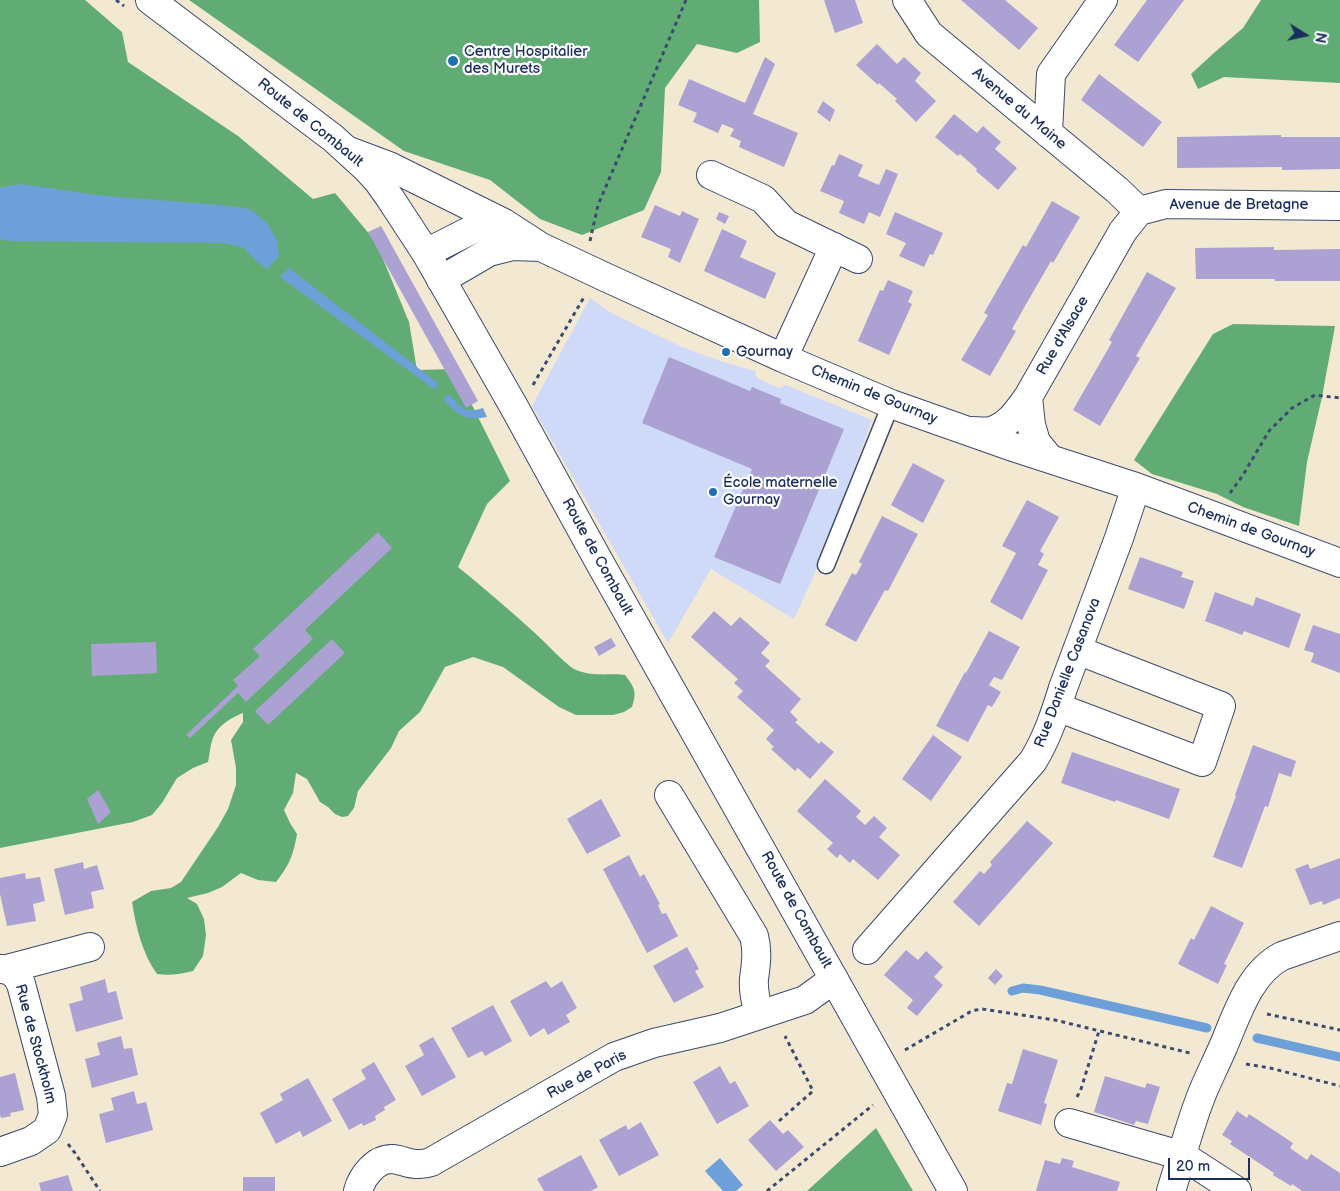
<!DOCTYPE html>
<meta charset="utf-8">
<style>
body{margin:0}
#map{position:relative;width:1340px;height:1191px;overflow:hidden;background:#f3e9d2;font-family:"Balsamiq Sans",sans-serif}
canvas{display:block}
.north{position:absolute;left:1280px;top:10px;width:50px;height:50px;-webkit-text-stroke:4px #fff;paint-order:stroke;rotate:100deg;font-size:14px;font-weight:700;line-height:20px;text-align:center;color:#1b2f5e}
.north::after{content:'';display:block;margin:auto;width:18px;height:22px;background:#1b2f5e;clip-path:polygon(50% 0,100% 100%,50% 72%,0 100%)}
.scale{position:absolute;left:1168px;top:1158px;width:82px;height:22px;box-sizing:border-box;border:2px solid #1b2f5e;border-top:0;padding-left:6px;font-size:15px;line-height:18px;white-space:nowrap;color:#1b2f5e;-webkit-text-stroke:4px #fff;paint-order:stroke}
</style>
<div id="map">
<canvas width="1340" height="1191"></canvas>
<div class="north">N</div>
<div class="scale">20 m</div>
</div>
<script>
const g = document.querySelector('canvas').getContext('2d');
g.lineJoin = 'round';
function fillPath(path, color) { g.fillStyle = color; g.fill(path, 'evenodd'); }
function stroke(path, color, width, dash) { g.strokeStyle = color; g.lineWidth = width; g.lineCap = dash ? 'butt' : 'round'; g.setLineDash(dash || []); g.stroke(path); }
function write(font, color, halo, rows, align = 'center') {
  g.font = font + ' "Balsamiq Sans",sans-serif'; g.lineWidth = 4.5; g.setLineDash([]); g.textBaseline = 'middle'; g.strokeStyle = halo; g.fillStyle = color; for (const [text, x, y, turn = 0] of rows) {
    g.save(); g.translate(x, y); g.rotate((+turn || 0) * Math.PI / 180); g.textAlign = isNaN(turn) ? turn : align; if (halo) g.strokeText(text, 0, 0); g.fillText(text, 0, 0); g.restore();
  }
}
fillPath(new Path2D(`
 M590,298L613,314L680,346L720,361L755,371L757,378L779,388L786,385L872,420L819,564L794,619L711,569L668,643L532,406Z`), '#cfdaf9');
fillPath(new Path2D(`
 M0,0H85L122,32L128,62L238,136L313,199L335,193L376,242L409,322L417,370L454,369L510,481L487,504L458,567C485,589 511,611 536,634C545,642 567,666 576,670C593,677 608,673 625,675C635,688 637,692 632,707L624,712L613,715H576L559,707L503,667L473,657L445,667L420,712L399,731L391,748L358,791L354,808L348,816L342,817L335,814L328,807L320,802L307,779L296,773L293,793L284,810L290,823L297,834C293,856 290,864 276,882L258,880L241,873L222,887L208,893L187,898L197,904L204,919L206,935L203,956L193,971C180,974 170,976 157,974C142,953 136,927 132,902L151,891L171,888L181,882L218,827L228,809L236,785V768L231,740L243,722V713C232,717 217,726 213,738C210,745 210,754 208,762L193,768L177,778L162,803L152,815L133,822L0,848Z
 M189,0H759L760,42L737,53L697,44L665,88L661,172L644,210L582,235L540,219L490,180L404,151Z
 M1261,0H1340V83L1224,77L1198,89L1191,74L1215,52L1243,28Z
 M1233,324L1335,326L1322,397L1307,462L1299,526L1243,507L1217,494L1152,474L1134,460L1213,334Z
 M876,1128L913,1191H807Z`), '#61ac74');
fillPath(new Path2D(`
 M21,184L96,195L230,206L249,209L254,212L268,224L277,240L279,256L267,269L256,261L244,248L224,243L12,241L0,239V188L12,185Z
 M289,268L439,384L434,389L280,277Z
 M449,394C461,407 464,414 483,408L487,417C463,421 459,415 443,399Z
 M720,1158L743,1185L736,1191H723L705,1171Z`), '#6da0d8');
stroke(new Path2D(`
 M1012,991L1023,988L1040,990L1207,1028
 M1257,1038L1340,1057`), '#6da0d8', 9);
fillPath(new Path2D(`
 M824,0H855L863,23L835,33Z
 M961,0H1005L1038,28L1019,50Z
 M1147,0H1184L1138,62L1114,45Z
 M877,44L897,64L904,57L921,73L915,81L936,101L916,122L895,101L897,99L879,83L878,85L856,65Z
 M765,57L775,64L753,114L798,133L784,167L739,147L741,141L730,136L734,129L722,124L718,133L693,122L697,113L678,105L689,79L745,103Z
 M1099,74L1162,122L1143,147L1081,100Z
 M823,101L835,110L830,122L817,112Z
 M954,114L977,133L983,126L1001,142L995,149L1017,168L998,190L976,171L977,169L960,154L958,156L935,137Z
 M1281,135V137H1340V169L1282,170V167L1177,168V137Z
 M839,154L863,165L858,176L879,185L886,169L898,174L880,217L869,212L864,224L839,213L844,201L820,191L832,165L834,166Z
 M1052,201L1080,217L1053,263L1051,261L1025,306L1012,329L1016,331L990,376L961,360L988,315L984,313L1023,245L1026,247Z
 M655,205L680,216L682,211L699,219L680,263L668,257L671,249L641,237Z
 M719,212L729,216L725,224L716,219Z
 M895,212L943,233L933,255L930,254L924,267L899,256L906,243L886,234Z
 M381,226L478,401L466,408L368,232Z
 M722,229L747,241L740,257L776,273L765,299L704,271Z
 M1274,247V250L1340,249V281H1275V279H1196L1195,248Z
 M1147,272L1176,288L1136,356L1140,358L1100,426L1073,410L1112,342L1109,340Z
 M888,280L913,291L908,302L912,304L889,355L858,341L880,290L883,291Z
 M669,357L750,391L752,387L781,399L780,403L844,429L780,584L714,557L752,469L642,423Z
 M913,463L945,480L923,523L891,505Z
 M1027,500L1059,517L1040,551L1044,554L1038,565L1048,570L1022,620L990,602L1016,553L1002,546Z
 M882,516L918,534L888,591L885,590L856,642L825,625L852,573L856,575L862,564L859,562Z
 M378,532L392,548L305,630L313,639L246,702L238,693L190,738L186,735L238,686L233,680L260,656L253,649Z
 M1140,557L1183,572L1181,577L1194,581L1184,609L1128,589Z
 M1215,592L1253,606L1256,597L1301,614L1289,648L1244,631L1242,635L1205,621Z
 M714,611L731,626L740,617L770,643L761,653L770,661L765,666L801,699L790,712L798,720L795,722L819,744L821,741L834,752L810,779L798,768L795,771L771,749L774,747L766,739L774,730L737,697L743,691L734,683L738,679L691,637Z
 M1313,625L1340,634V673L1311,662L1314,653L1304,650Z
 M989,631L1020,647L1002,680L994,677L989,685L1001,692L992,707L988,705L968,742L936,726L965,672L966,673Z
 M611,638L616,646L599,656L594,647Z
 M332,639L345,653L268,725L255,711Z
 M156,642L157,673L92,676L91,644Z
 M933,735L962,757L931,801L902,779Z
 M1253,745L1296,761L1291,777L1279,773L1268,807L1265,806L1242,868L1213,857L1236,796L1235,795Z
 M1072,752L1180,789L1169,819L1116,800L1115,802L1061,783Z
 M825,779L861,811L856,817L865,825L874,816L887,828L879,837L900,855L878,880L853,859L850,863L840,854L837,858L827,849L833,843L797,811Z
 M98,790L111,812L98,824L87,799Z
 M601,799L621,836L587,854L567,819Z
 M1027,821L1053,843L979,926L953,902L980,871L984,874L992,865L990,862Z
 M629,855L640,877L644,874L660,904L658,905L662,914L666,913L678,936L647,953L603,869Z
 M1340,858V898L1323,905L1322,901L1310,905L1295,869L1308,864L1310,869Z
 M83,862L84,869L97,865L104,889L91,892L94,908L65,915L54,869Z
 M25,873L26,879L40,877L45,901L33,904L36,921L7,926L0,894V878Z
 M1211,906L1244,923L1224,964L1227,965L1218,984L1178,964L1191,938L1194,940Z
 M687,947L699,969L695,971L704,987L674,1003L653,966Z
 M906,950L918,960L926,951L943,967L934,977L943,985L917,1016L907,1008L913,1000L884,975Z
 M996,969L1003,976L995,985L988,978Z
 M105,979L108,993L116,991L123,1019L76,1032L69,1004L83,1000L80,987Z
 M546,981L551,988L562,981L577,1008L566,1015L570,1022L556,1030L548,1035L544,1028L530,1037L510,1001Z
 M493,1005L512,1041L485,1056L482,1051L468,1058L451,1028Z
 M121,1036L124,1049L132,1048L138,1075L92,1088L85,1059L100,1055L97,1043Z
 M433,1037L456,1077L422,1096L405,1066L424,1055L419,1045Z
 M1023,1049L1058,1060L1044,1103L1047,1104L1041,1125L998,1111L1007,1083L1012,1084Z
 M374,1062L396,1100L384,1107L385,1110L375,1116L376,1120L363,1126L362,1123L349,1130L332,1099L366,1079L361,1070Z
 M720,1066L730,1084L735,1081L749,1106L717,1124L693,1082Z
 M15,1073L24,1110L10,1113L11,1116L1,1118L0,1115V1077Z
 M1105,1076L1145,1088L1147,1083L1160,1087L1148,1124L1136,1121L1134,1125L1094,1112Z
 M308,1078L332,1121L303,1137L300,1131L276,1144L260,1113L283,1100L280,1094Z
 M134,1091L137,1104L146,1102L153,1130L106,1143L99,1114L114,1110L111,1098Z
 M1237,1111L1247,1118L1249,1114L1293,1143L1290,1148L1307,1160L1311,1154L1340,1173V1191H1302L1292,1184L1291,1186L1273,1175L1274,1173L1230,1144L1232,1141L1222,1135Z
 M770,1120L783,1134L788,1130L804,1147L776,1171L748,1140Z
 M641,1122L659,1155L619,1176L599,1140L626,1125L628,1130Z
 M581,1155L598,1187L591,1191H544L537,1179Z
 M1062,1158L1074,1161L1072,1167L1120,1182L1117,1191H1036L1045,1160L1060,1164Z
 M68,1175L73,1191H41L39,1183Z
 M243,1177H275V1191H243Z`), '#aba1d2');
const lane = new Path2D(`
 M826,565L891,404`);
const street = new Path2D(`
 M907,0L929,34L1117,190L1139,211
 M1048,133L1051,74L1103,0
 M349,151L389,166L504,223L541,247L605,277L783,358L891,404L1016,448L1136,487L1340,563
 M711,175L763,199L786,224L858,259
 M1139,211L1166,204L1340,206
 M426,253L479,226L504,223
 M441,280L489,252L513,246L541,247
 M783,358L834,247
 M1028,397L1031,425L1036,442L1049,458
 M971,431C977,431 985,432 991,431C1008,426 1018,411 1028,397L1123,231L1139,211
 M1057,707L1202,762L1221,706L1077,650
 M669,795L754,936C758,951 756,964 754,979C753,991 756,1003 759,1015
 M867,950L1033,761C1047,738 1055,714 1063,688L1119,538L1136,487
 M0,969C11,969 17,975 21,984L51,1096L53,1115L47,1130L31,1141L0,1152
 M7,969L90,947
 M1069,1123L1183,1156L1237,1191
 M358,1191C362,1176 376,1158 393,1159C402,1160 411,1165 420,1164C424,1164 428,1163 431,1162L614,1057L654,1043L720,1028L805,1000L834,979
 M1171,1191C1182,1157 1190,1122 1204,1089C1210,1075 1217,1061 1223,1047C1237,1015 1249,973 1282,956L1340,936`);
const secondary = new Path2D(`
 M150,0L333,138L367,169L378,181L390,198L426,253L513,405L596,556L953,1191`);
stroke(lane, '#3b4b6f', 19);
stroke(street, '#3b4b6f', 30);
stroke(secondary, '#3b4b6f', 30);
stroke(new Path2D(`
 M116,0L124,6
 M590,241L598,205L686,0
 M533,385L584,297
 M1230,493L1243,475L1269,431L1292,408L1315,395L1340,398
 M1267,1014L1340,1030
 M905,1050L970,1012L976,1010L982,1009L1055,1020L1190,1053
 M1246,1064L1270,1068L1340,1086
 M1077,1097L1081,1089L1099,1031
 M779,1121L813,1091L785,1036
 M68,1144L75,1153L100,1191
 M767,1191L873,1105`), '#3b4b6f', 3, [4, 4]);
stroke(lane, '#fff', 16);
stroke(street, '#fff', 28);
stroke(secondary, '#fff', 28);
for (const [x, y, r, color] of [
 [453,61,6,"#1f6fb2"],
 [726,352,5,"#1f6fb2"],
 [713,492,5,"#1f6fb2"]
]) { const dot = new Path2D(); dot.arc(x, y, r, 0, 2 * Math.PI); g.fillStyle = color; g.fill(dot); stroke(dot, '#fff', 2); }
write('15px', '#1b2f5e', '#fff', [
 ["Centre Hospitalier",464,52],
 ["des Murets",464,69],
 ["Gournay",736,352],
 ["École maternelle",723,483],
 ["Gournay",723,500]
], 'left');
write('15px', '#1b2f5e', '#fff', [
 ["Avenue du Maine",1019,109,40],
 ["Route de Combault",310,123,39],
 ["Avenue de Bretagne",1239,205],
 ["Rue d'Alsace",1063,336,-60],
 ["Chemin de Gournay",874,395,22],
 ["Chemin de Gournay",1251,530,20],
 ["Route de Combault",597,557,61],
 ["Rue Danielle Casanova",1068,673,-69],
 ["Route de Combault",796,910,61],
 ["Rue de Stockholm",35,1044,75],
 ["Rue de Paris",587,1075,-28]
]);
</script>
